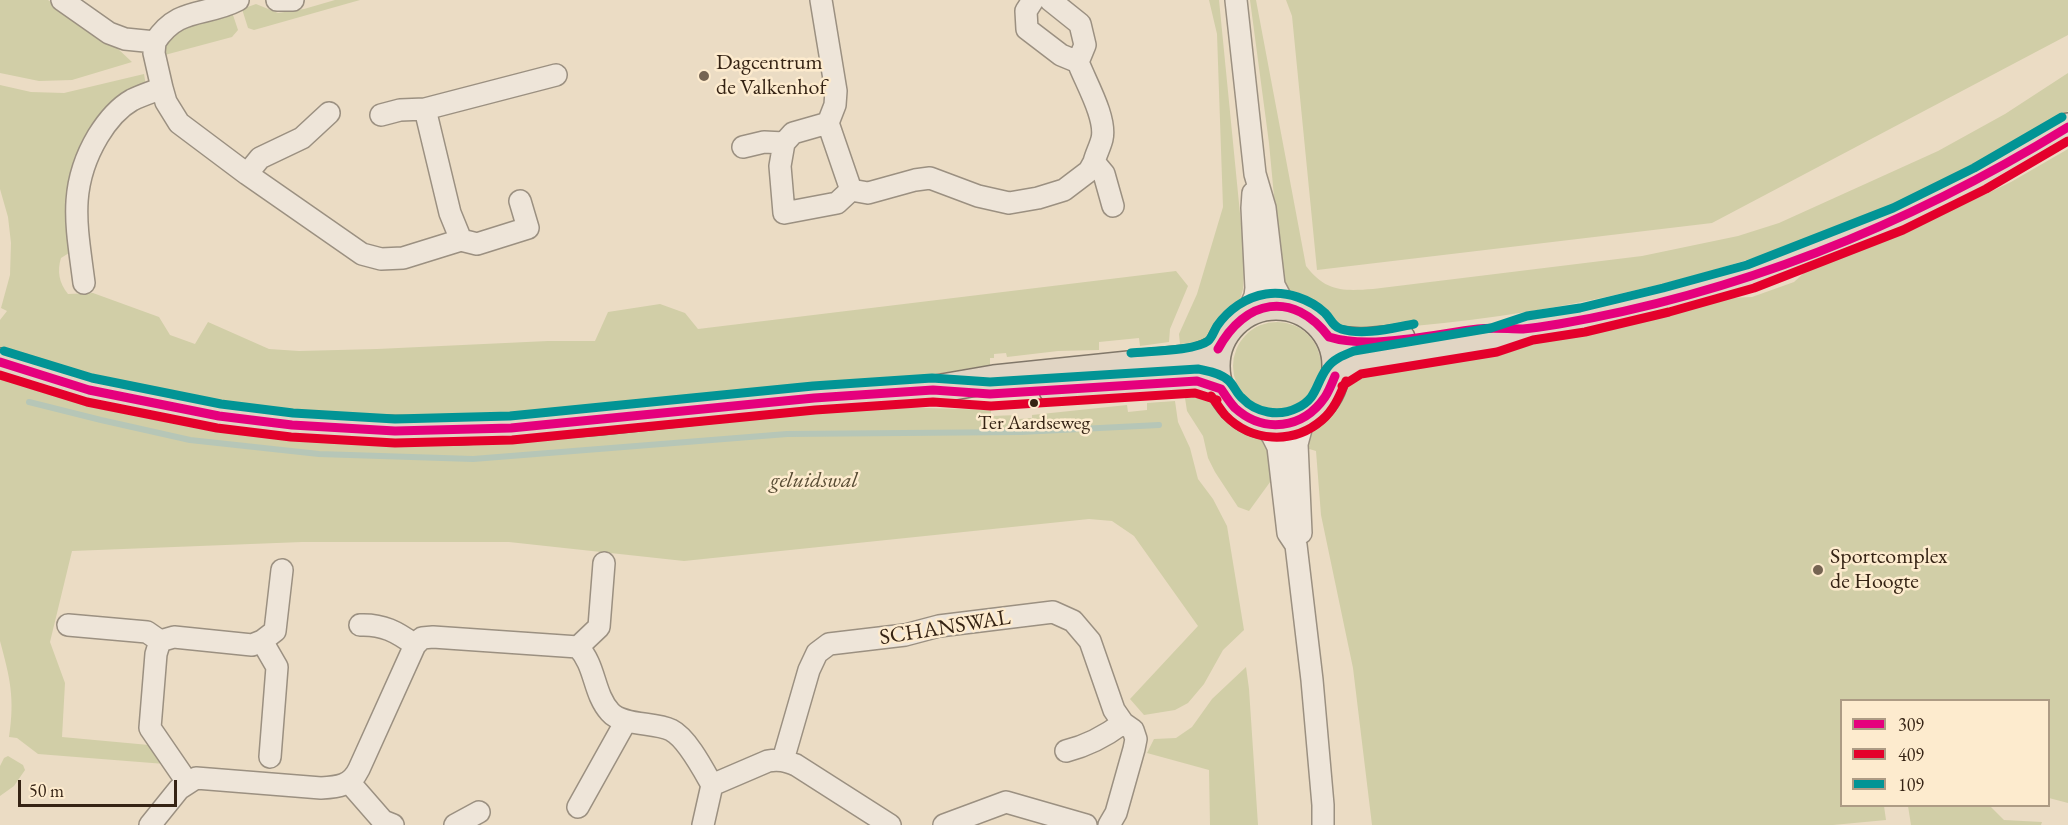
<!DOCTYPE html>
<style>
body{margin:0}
#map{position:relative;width:2068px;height:825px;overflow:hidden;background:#ebdcc4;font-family:"EB Garamond",serif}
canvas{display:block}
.legend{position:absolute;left:1840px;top:699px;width:210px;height:108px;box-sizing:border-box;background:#fdebce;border:2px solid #ad9b84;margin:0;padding:8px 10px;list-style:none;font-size:18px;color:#352314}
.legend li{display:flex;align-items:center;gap:12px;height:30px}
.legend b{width:30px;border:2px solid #ad9b84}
.scale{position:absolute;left:18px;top:780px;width:159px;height:27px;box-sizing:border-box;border:3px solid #352314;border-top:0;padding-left:8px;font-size:18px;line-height:21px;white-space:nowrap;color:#352314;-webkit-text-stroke:4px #fdebce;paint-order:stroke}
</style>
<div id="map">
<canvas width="2068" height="825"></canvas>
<ul class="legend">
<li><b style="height:8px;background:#e5007d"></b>309</li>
<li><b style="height:8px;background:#e4002b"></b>409</li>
<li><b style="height:8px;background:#029495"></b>109</li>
</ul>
<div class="scale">50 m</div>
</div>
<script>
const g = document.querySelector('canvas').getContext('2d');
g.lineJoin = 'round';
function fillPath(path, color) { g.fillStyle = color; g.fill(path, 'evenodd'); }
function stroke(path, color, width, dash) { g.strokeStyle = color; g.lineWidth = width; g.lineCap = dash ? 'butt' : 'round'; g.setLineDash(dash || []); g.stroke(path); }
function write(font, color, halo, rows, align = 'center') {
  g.font = font + ' "EB Garamond",serif'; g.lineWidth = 5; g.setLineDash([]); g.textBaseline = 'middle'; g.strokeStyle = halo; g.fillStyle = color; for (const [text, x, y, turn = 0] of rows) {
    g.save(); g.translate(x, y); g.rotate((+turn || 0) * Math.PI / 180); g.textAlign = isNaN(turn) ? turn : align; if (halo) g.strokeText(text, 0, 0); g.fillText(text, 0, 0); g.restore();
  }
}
fillPath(new Path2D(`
 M0,0H48L102,34L132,62L72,80L39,81L0,73Z
 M335,0H360L254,30L248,28L242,9L256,4L278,13L304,9Z
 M1209,0H1219L1242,234L1244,271L1243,289L1239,303L1211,337L1206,341L1180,344L1179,334L1197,294L1223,207L1217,34Z
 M1250,0H1256L1306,266C1326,292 1343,291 1373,289L1642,256L1738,236L1779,223L1938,151L2005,114L2068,73V111C2008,149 1946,185 1881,212C1741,269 1593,307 1444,323C1424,325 1404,327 1385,329C1376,330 1366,333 1358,332C1336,328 1331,321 1314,310C1307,305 1298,302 1292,295C1285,289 1283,279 1281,271L1269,143Z
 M1286,0H2068V35L1712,223L1317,270L1292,16Z
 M232,12L238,30L232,37L161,56C166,25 207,20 232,12Z
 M144,74L146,86L104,114L71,248L69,253L61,258C57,271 59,283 68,294L93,293L159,317L170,335L195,344L208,322L269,349L299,351L377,349L548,341H595L608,312L660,304L685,313L698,329L1176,271L1188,286L1170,329L1169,342L1140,346L1139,338L1099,342V350L1058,351L1007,357L1006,353L994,354V358H990V365C962,369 934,375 906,378C851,383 796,387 740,393C614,406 487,422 359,417C236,411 117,387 0,347V320L7,311L1,308L10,275L11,243L8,217L0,189V85L31,92L64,93Z
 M2068,149V803L2049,798L2048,700H1842V806H1884L1886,820L1833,825H1372L1353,668L1321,515L1316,451L1306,448L1313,427L1351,380L1365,372L1384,366L1527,345L1634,324L1730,298L1752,297L1794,282L1805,272L1883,242L1946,213L2011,182Z
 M1233 366a44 44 0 1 1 88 0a44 44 0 1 1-88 0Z
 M0,375C145,427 303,447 457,443C505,442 554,437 602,433C700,425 798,414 897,405V407L991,410V416L1018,415L1019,419L1032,418V415L1127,405L1128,412L1147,410V403L1175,401L1178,422L1190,448L1198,479L1213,499L1227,526L1244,630L1223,650L1204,684L1188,703L1175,710L1144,715L1130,699L1198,626L1134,536L1112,521L1089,519L684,561L509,542H302L72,551L50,642L65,683L62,737L149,745L165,764L38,754L17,738L9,737C15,698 10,678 0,641Z
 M1205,397C1219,399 1221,407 1231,415C1237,421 1244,424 1250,428C1268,439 1270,459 1273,478L1249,511L1238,507L1215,472L1208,458L1203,436L1187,411L1185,398Z
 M1246,667L1249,689L1258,825H1210L1209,770L1147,753L1154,739L1176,738L1192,727L1212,699Z
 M8,756L23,765L25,770L14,786L0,796V766L4,758Z
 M1908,806H1990L2004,820L2042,822L2041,825H1911Z`), '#d1cea7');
stroke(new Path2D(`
 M29,402L101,420L190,440L319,454L473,459L787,434L1021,432L1159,425`), '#b6c6b7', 6);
const minor = new Path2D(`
 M62,0L109,33L125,39L155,42L154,53L162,88
 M277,0H293
 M821,0L836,91L835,105L828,123L851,190
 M1033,0L1026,11L1027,29L1061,55L1078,62
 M1050,0L1080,24L1085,45L1078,62C1085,81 1107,118 1102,139C1100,147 1096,154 1094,162L1104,174L1113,206
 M1236,0L1255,174L1265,208L1274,285L1285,306
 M155,42C178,6 206,17 238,0
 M381,115L400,110L425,109
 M784,143L780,166L784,213L837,203L851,190L868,193L915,180L930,178L978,196L1009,203L1038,198L1064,190L1089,171L1094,162
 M743,147L764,142L784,143L793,133L828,123
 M247,174L260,158L302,138L329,113
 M461,240L450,213L425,109L556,75
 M84,283C77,227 67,188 98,136C106,123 118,108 132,100C142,95 152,92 162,88L166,102L179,123L247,174L362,254L381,259L403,258L461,240L477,244L528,228L520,201
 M1248,312L1255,296L1256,288L1252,208L1253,193
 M1262,423L1272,435L1278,447L1288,533L1296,545L1312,680L1323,805V825
 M1301,533L1297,444L1304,418
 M68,625L147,632L160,641L174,637L252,645L262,641
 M360,625C383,624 397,632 415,645
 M160,641L156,654L150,728L187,782
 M578,647L599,627L604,563
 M1066,751C1086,746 1107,735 1123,723
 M270,757L277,667L262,641L275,631L282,570
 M783,760L809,670L817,653L829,644L905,635L939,626L1053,612L1073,621L1090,641L1114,710L1123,723L1133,730L1136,739L1134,749L1116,813L1109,825
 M349,782L383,821L393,825
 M578,807L626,721
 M150,825L179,789L196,778L321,788C338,787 351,786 359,769L415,645L422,638L433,637L578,647C596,666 593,693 610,712C622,726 654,722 671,730C687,738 703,769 712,785L768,761C779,759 786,761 796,765L890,825
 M455,825L479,812
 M703,825L712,785
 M944,825L1006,802L1086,825`);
const major = new Path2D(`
 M1216 366a60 60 0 1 1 120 0a60 60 0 1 1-120 0Z
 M1329,337C1352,345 1377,341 1401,338
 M0,362L89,390L219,416L326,428L458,431L599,421L814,398L936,389L994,379L1196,358L1218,349
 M1335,376L1348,366L1358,362L1494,340L1530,328L1582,320L1666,300L1751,276L1898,219L1980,179L2068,127
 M1053,390L1197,381L1221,389`);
stroke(minor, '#9b9081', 24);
stroke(major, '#817769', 30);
stroke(minor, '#eee5d9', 21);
stroke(major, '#e1d5c4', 27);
stroke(new Path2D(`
 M1329,337C1371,350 1434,334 1478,329C1493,327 1508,329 1523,329C1535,328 1547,326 1559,324C1740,293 1912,223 2068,127
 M1218,349C1245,299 1293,290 1329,337
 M0,362L89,390L219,416L292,425L395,431L511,428L814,398L933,390L990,394L1197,381L1221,389
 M1221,389C1225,395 1230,403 1235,408C1264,434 1303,429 1325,397C1329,391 1332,383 1335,376`), '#e5007d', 9);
stroke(new Path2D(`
 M0,375L87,402L217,428L291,437L395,443L512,440L815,410L933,402L991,406L1195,393L1217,400
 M1342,386L1361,374L1497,352L1533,340L1585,332L1669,312L1754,288L1903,230L1986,189L2068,141
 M1211,396C1216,402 1220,409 1225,415C1251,442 1293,445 1322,420C1334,410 1340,395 1346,381`), '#e4002b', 9);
stroke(new Path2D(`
 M4,351L92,378L221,404L293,413L395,419L510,416L813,386L932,378L990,382L1198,369C1208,371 1220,373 1228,380C1234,385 1236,393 1242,398C1256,413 1279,417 1297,408C1318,398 1315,384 1327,368C1333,359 1344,355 1354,351L1491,328L1527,316L1580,308L1663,288L1747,265L1893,208L1974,168L2062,117
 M1131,353C1147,351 1195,351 1208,341C1212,338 1214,331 1217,326C1228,310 1246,297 1266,294C1287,291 1310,299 1325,313C1331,319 1333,327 1341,329C1364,336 1392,328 1414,324`), '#029495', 9);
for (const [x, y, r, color] of [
 [704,76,6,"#756452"],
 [1034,403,5,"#352314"],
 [1818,570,6,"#756452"]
]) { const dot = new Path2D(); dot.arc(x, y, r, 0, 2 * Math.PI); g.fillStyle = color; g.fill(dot); stroke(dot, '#fdebce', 2); }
write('20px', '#352314', '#fdebce', [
 ["Ter Aardseweg",1034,424]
]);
write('22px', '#352314', '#fdebce', [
 ["Dagcentrum",716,63],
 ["de Valkenhof",716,88],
 ["Sportcomplex",1830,557],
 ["de Hoogte",1830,582]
], 'left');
write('italic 22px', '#574b33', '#fdebce', [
 ["geluidswal",814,481]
]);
write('22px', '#352314', '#fdebce', [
 ["SCHANSWAL",945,628,-9]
]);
</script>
